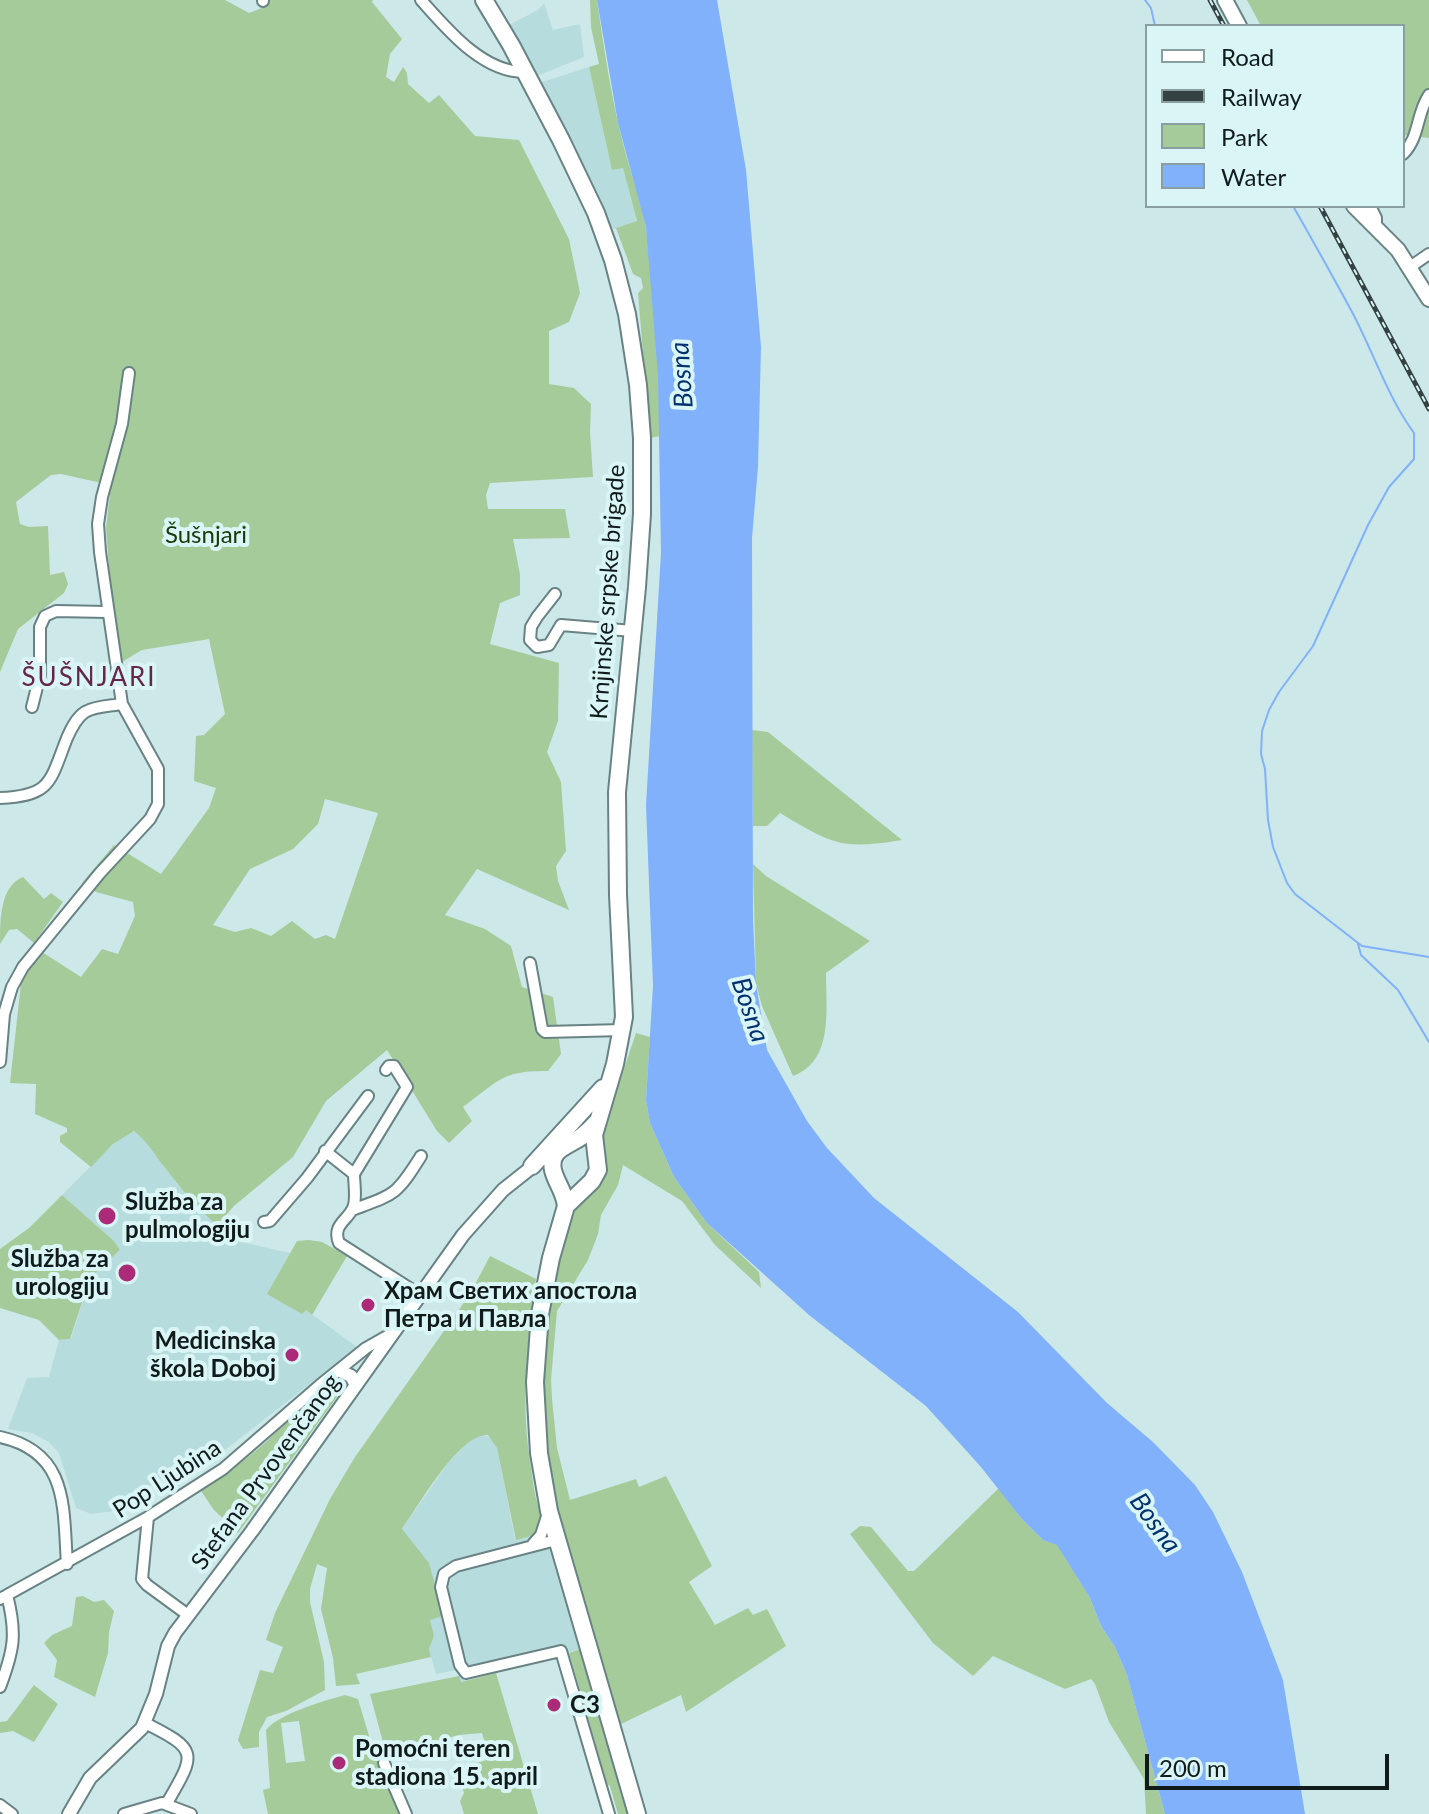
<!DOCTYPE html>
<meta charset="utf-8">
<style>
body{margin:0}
#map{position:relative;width:1429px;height:1814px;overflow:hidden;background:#cce8e8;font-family:Lato,sans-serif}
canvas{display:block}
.legend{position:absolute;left:1145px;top:24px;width:260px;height:184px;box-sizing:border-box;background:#d9f5f6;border:2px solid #899e9e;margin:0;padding:10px 14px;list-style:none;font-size:24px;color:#111b1b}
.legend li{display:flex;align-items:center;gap:16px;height:40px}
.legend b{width:40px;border:2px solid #899e9e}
.scale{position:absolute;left:1145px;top:1754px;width:244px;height:36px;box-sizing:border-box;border:4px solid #111b1b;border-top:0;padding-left:10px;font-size:24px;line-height:28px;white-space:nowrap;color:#111b1b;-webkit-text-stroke:6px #d9f5f6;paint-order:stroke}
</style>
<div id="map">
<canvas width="1429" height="1814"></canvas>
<ul class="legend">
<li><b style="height:10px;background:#fff"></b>Road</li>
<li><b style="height:10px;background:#354242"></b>Railway</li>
<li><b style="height:22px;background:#a6cb9a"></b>Park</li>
<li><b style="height:22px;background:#80b1fa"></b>Water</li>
</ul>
<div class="scale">200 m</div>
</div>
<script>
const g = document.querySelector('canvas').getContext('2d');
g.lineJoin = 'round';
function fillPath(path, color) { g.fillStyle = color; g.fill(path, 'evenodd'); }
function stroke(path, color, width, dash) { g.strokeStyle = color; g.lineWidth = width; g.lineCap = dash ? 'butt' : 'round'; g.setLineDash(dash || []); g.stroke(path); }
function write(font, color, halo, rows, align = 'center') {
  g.font = font + ' Lato,sans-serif'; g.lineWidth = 8; g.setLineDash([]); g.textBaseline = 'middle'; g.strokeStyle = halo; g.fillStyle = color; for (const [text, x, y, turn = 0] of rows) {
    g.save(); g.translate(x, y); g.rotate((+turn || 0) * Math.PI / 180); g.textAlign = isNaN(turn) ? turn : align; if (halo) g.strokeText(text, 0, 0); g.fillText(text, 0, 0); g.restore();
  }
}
fillPath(new Path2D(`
 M544,3L553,30L580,24L584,57L534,77L507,26L538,10Z
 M589,67L612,170L623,167L637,222L613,229L536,84Z
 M133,1131L150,1143L176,1183L217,1225L241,1242L290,1253L268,1294L306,1310L357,1347L175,1489L169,1472L115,1511L91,1514L76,1508L59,1453L49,1442L32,1433L8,1429L27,1378L49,1377L59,1340L71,1339L90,1278L120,1250L114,1241L62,1195L113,1144Z
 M480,1434L492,1438L497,1448L515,1539L544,1521L581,1649L460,1682L457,1670L436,1674L429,1649L434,1636L429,1619L443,1615L402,1529L448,1463L470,1440Z`), '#b7dcdd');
fillPath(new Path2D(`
 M0,0H225L249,13L264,7L269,0H373L372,2L402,39L390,54L386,77L394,82L403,67L407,73L408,84L429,103L439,95L475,136L519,140L569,239L580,293L569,322L549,331V384L574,388L591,404L590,432L593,477L490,483L486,495L488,509H565L570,538L513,539L520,574V595L500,603L490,644L559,663L558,721L547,752L561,782L566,851L556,866L558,881L569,910L477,869L445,915L485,929L511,946L522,987L553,997L561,1054L548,1071C503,1070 498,1081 463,1107L472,1121L449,1143L437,1131L387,1050L326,1101L293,1157L234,1206L217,1225C197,1208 181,1189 166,1169C153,1153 150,1144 134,1131L113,1144L91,1167L60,1142V1136L67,1132V1128L35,1114L36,1084L10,1083L21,983L27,970L42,952L81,977L102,949L118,954L135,916L133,902L96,892L82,883L114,845L161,874L209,808L216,788L194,781L196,736L204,735L225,714L209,639L142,650L122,662L110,581L106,528L111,485L61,474L51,475L16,502L20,524L29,527L48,526L50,575L64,572L68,584L64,593L18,629L0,672ZM325,799L378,813L335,939L326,935L315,939L292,921L271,936L251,928L235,932L213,925L250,869L293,849L318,824Z
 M590,0H597C604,50 612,102 625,151C632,177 641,201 646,228C658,296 658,367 660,436L650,438L638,293L643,288L641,278L633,274L616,228L637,221L623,168L612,170L589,67L599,64L591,27Z
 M1247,0H1429V138L1403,135V26H1261Z
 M752,730L768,732L902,840C841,850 832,844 780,813L767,826H753Z
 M753,864L766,876L870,941L826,973C826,1009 834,1061 793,1076L762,1006L756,984Z
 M23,877L44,899L51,893L63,902L34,943L17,929L9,930L0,944C0,920 0,886 23,877Z
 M636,1033L650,1037L646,1100L650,1123L674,1177L707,1223L759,1272L761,1288L715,1245L682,1201L623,1165L618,1185L601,1215L598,1234L588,1260L557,1311L551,1380L552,1399L557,1448L570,1500L636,1479L639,1487L666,1476L712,1566L689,1582L715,1625L748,1608L753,1615L767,1609L786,1646L686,1712L681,1695L617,1726C576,1575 509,1407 560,1250C565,1236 568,1215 577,1204C584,1195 595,1187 603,1179L604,1161L598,1147Z
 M62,1195L114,1241L120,1250L90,1278L70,1339L59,1340L39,1320L0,1308V1249L29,1228Z
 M309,1240L322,1242L347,1256L312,1315L306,1310L302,1314L267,1294L297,1241Z
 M490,1256L536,1279C528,1338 521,1395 529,1454C533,1477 533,1499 544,1521L535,1535L516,1540L497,1448L488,1435C459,1433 418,1507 402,1529L429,1563L443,1616L430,1620L434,1636L429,1649L431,1657L356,1674L360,1684L336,1686L333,1658L321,1609L327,1568L317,1564L310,1589V1602L324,1662L325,1690L286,1711L267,1717L259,1732V1747L243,1749L238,1740L260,1670L273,1673L283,1647L266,1640L275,1613L330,1499L355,1457L470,1294Z
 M342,1379L345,1385L342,1390L238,1533L214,1510L201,1491C223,1476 245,1460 266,1442C284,1426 319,1381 342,1379Z
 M999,1488L1021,1518L1043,1540L1057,1544L1090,1598L1101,1626L1115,1647L1127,1675L1165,1814H1146L1144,1779L1109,1722L1095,1684L1091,1679L1065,1689L993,1656L973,1676L933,1643L850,1534L860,1526L871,1527L908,1571H914Z
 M83,1596L94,1602L104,1600L114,1611L109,1632L108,1653L95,1697L54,1677L57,1660L44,1643L52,1635L72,1626L76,1597Z
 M581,1649L631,1814H618L610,1786L607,1784L569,1653Z
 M496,1673L538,1814H464L460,1801L464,1793L457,1769L490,1759L482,1733L458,1735L387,1757L370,1694L459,1676L461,1682Z
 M34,1685L58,1704L34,1742L13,1731L0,1733V1722L7,1721Z
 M345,1695L358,1699L372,1746L400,1814H268L263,1790L270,1788L266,1730C280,1713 324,1701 345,1695ZM299,1721L305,1761L286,1763L281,1723Z`), '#a6cb9a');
fillPath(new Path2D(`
 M597,0H717L746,170L761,347L758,467L752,538L753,920L756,984L767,1050L807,1121L827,1148L874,1198L1018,1312L1107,1403L1153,1442L1195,1485L1213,1512L1242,1572L1283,1680L1305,1814H1165L1127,1675L1115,1647L1101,1626L1090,1598L1057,1545L1043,1540L1021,1518L981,1467L926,1406L809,1315L707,1223L674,1177L650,1123L646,1100L653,986L646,805L661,553L658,376L646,227L618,123Z`), '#80b1fa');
stroke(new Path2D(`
 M1145,0L1151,8L1155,26
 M1293,206C1313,241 1332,275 1351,310C1373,351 1387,396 1414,433V459L1389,487L1368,525L1313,646L1279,692L1269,710L1262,731L1261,754L1265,769L1268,820L1273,847L1287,883L1295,894L1362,946L1429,957
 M1358,944L1361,955L1398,990L1429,1042`), '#80b1fa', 2);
const minor = new Path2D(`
 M421,0C447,29 482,72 524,72
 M263,1V0
 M1403,154C1420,137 1416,114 1429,95
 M1370,206L1376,218V229
 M1410,267L1429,254
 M555,594L537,617L531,627L530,640L537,647L549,645L561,625L633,631
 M32,707L40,675V627L45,616L56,611L107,612
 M0,798C52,796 50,781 67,738C71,729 76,718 85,712C95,706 110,706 122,704
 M530,963L542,1029L545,1032L623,1030
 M0,1062L4,1014L12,987L23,967L100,873L150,819L158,804V769L122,704L100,552L98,524L102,497L122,424L129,373
 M325,1151L354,1174C354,1184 357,1199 353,1208C347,1221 332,1225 339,1243L420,1295
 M354,1174L407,1087L394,1066H389L386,1070
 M352,1210C395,1194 396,1196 421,1156
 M264,1222L270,1221L307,1178L368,1096
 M0,1437C69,1452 63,1507 67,1564
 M148,1517L142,1579L147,1585L188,1615
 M556,1540L456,1566L444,1574L441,1587L460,1665L466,1673L561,1651L609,1814
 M533,1544L541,1535L548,1513
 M0,1599L148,1517L223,1469L320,1385L366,1348L394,1332
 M0,1687C14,1650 17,1634 7,1595
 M145,1723C199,1750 196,1753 167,1803
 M384,1763L406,1814
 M0,1805L12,1814
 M124,1814L162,1803L191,1814`);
const tertiary = new Path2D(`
 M340,1371L351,1376L356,1385
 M69,1814L90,1778L142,1728L156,1694L168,1646L175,1633L252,1531L463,1235L503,1190L537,1163`);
const secondary = new Path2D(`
 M1225,0L1239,26
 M1354,206L1398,250L1429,299`);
const primary = new Path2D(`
 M484,0L511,45L561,140L596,213L613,260L627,314L638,385L642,438V514L637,587L617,792L618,895L624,1017L615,1064L594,1135L598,1170L592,1181L566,1206L551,1258L540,1314L535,1382L539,1453L549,1511L637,1814
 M532,1166L603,1088
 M566,1206C564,1190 556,1183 553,1170C549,1151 565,1147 578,1139C586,1134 591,1128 597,1122`);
stroke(minor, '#698384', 14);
stroke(tertiary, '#698384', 16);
stroke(secondary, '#698384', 18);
stroke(primary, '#698384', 20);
stroke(minor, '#fff', 10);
stroke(tertiary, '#fff', 12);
stroke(secondary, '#fff', 14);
stroke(primary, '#fff', 16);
const rail = new Path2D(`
 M1210,0L1224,26
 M1320,206L1429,409`);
stroke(rail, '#354242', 5);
stroke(rail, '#d9f5f6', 2, [6]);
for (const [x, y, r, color] of [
 [107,1216,10,"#ab2b79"],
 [127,1273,10,"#ab2b79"],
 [368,1305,8,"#ab2b79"],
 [292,1355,8,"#ab2b79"],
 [554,1705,8,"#ab2b79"],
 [339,1763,8,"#ab2b79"]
]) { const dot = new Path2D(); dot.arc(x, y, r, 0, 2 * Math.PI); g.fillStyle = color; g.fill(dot); stroke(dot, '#d9f5f6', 3); }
write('24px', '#163b06', '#d9f5f6', [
 ["Šušnjari",206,535]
]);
write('24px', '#111b1b', '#d9f5f6', [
 ["Krnjinske srpske brigade",608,592,-86],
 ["Stefana Prvovenčanog",266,1472,-54],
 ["Pop Ljubina",167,1479,-33]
]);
write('bold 24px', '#111b1b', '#d9f5f6', [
 ["Služba za",125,1202],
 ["pulmologiju",125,1230],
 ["Služba za",109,1259,"right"],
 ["urologiju",109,1287,"right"],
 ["Храм Светих апостола",384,1291],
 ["Петра и Павла",384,1319],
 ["Medicinska",276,1341,"right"],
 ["škola Doboj",276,1369,"right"],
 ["C3",570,1705],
 ["Pomoćni teren",355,1749],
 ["stadiona 15. april",355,1777]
], 'left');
write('italic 26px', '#02316f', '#d9f5f6', [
 ["Bosna",682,375,-94],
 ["Bosna",750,1010,71],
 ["Bosna",1155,1523,54]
]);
g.letterSpacing = '2px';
write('26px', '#652649', '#d9f5f6', [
 ["ŠUŠNJARI",89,678]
]);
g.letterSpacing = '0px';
</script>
